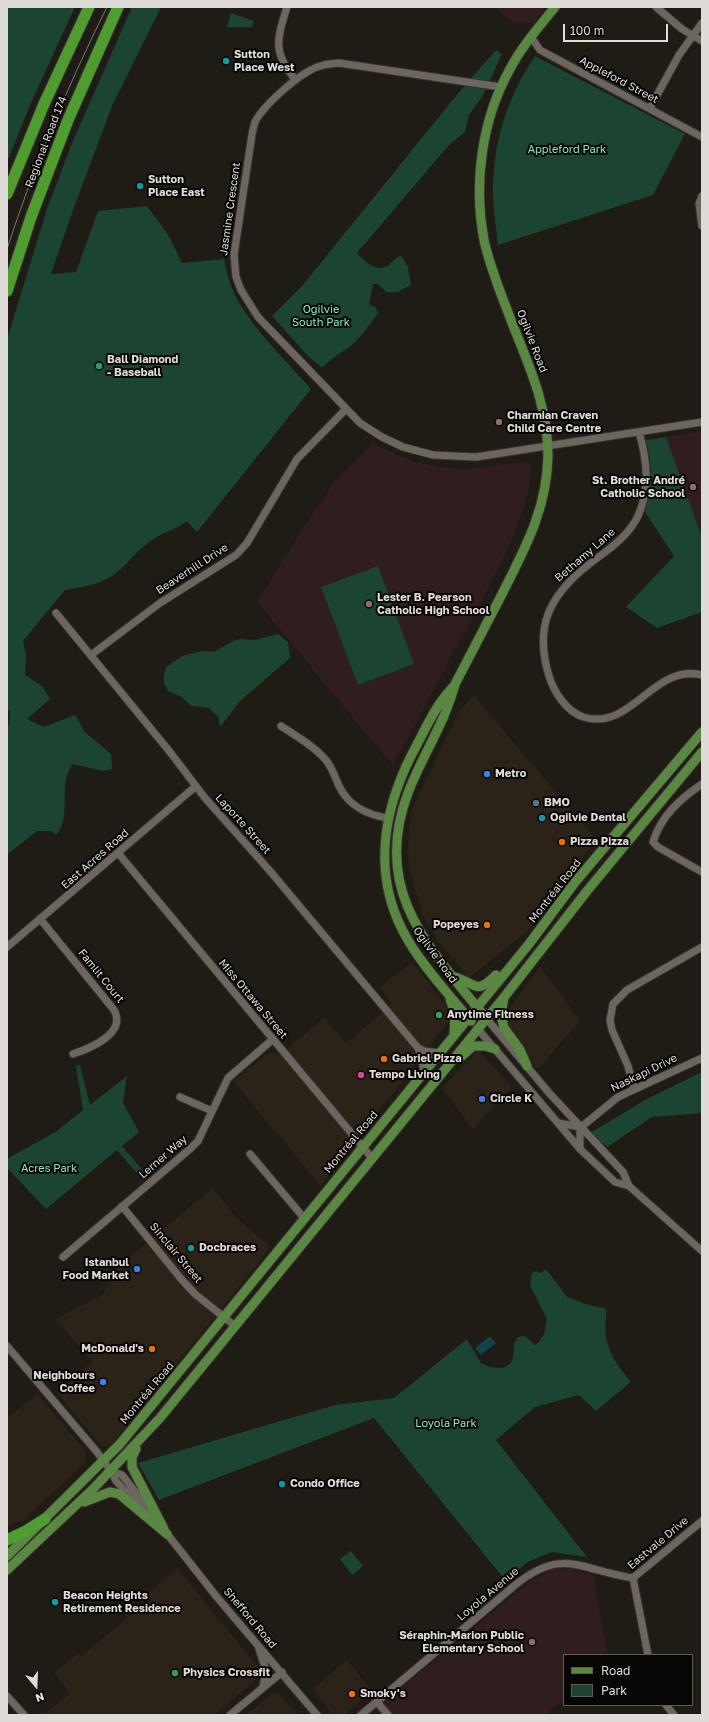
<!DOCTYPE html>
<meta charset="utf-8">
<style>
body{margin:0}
#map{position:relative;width:709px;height:1722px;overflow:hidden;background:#1f1b15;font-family:"Golos Text",sans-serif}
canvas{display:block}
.frame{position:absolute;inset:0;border:8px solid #dfdcd8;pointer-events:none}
.legend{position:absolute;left:563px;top:1654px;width:130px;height:52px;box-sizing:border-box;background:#080604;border:1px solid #5e5c59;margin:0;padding:5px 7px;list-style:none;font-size:12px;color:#dfdcd8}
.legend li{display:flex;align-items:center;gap:8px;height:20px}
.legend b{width:20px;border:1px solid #5e5c59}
.north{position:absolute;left:16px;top:1666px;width:40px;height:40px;-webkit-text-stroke:3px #080604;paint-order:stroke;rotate:161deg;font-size:11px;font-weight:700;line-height:16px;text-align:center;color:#dfdcd8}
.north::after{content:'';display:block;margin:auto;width:14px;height:18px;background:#dfdcd8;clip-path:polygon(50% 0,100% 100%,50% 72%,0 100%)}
.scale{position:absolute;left:563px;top:24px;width:105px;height:18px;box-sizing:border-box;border:2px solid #dfdcd8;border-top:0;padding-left:5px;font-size:12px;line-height:14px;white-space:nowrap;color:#dfdcd8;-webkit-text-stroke:3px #080604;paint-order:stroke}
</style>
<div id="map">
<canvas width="709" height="1722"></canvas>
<div class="frame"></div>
<ul class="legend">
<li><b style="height:5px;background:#5a8742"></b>Road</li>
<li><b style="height:11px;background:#1b4432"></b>Park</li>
</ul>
<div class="north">N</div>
<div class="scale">100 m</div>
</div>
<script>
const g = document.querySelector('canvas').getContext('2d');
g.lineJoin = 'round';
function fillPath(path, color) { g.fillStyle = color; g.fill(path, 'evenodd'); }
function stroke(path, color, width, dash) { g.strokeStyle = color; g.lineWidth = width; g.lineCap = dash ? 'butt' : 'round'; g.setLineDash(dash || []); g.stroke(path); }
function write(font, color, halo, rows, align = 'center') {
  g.font = font + ' "Golos Text",sans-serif'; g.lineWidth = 4; g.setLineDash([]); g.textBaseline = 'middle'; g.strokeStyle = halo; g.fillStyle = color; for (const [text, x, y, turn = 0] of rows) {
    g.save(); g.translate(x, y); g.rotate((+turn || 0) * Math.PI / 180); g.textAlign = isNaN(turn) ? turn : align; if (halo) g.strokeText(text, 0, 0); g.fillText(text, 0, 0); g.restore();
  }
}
fillPath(new Path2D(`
 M474,695L596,840L530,929L469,978L438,941L423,915L409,869L408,844L412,809L458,713Z
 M412,962L446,1005L449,1021L321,1186L233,1081L271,1052L279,1056L324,1017L346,1043L393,1004L379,988Z
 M540,966L580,1021L538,1069L508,1028L509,1009Z
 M478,1050L512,1086L473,1130L442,1088Z
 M212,1188L238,1219L271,1247L110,1446H101L57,1393L92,1362L55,1319L102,1295L124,1262Z
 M37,1394L85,1450L86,1462L23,1521L7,1526V1418Z
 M177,1568L259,1668L260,1676L214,1715H44L70,1693L54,1673L78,1653L81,1656L150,1600L146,1595Z
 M347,1660L372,1691L344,1715H333L312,1689Z
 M273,1693L280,1694L298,1715H246Z`), '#2b2318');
fillPath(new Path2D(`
 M495,7H545L535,22L514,23Z
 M702,431V537L666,437Z
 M374,443L390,452L416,462L440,467L464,469L522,462L529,463L532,467L528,495L515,532L498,569L393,766L257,602L308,520L336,480Z
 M570,1568L593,1575L608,1655H564V1699L545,1715H392L382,1704L532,1580L553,1569Z`), '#301d1d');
fillPath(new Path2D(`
 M7,7H75L31,103L7,162Z
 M132,7H161L112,106L72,213L51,274L76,272L98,211L147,206L169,236L182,263L224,259C226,268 228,278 231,286C245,322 285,359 311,389L197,532L187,521C174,531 161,533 149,542C138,550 130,561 120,570C104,584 85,587 65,590L23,641L26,655L25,675L42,686L50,699L27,719L44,727L75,715L85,732L111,754L112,769L103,771L72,764C70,769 67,774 66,779C62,797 70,819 56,835L52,831H37L8,854L7,853V726L9,725L10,711L7,709V339L47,209L72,143Z
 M231,13L254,21L252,27H227Z
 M496,50L502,54L482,97L469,115L465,132L448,146L357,253C365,261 376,274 389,265C393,261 395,258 401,255L408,267L411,285L398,292H386L378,284H373L369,304L376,308L378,313C370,324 362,336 352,345C341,353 331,358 322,368L308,356L272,316L302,286L459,92Z
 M535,56L685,134L653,195L498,245C496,225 492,202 493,182C495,136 509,94 535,56Z
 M666,437L702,537V612L657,628L626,607L674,556L645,512C652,485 653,467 646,440Z
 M378,566L414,664L358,685L321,587Z
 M278,634L288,642L290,658L240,701L221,726L219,723V718L209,708L191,706L182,697L168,691L164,683V674L166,667L182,656L202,651L214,652L233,641L241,639L255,640Z
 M80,1065L90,1105L127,1076L123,1103L139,1132L122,1146L144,1172L139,1176L117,1150L46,1209L7,1168V1159L57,1131L83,1110L76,1066Z
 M702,1072V1113L652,1117L607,1147L590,1133L645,1100Z
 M546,1269L567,1297C575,1299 581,1303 589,1305C595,1307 600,1306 606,1309C607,1319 604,1328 606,1337C610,1357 619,1367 631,1382L596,1411L579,1395L535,1407L496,1440L587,1557L552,1552L528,1562L505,1580L374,1418L159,1500L138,1463L335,1405L394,1398L467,1339L481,1363L489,1367L503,1368L510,1364L513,1358L514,1344L518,1337L525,1336L535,1345L539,1342L544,1334L547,1319L530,1285L532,1273L536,1271L541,1273Z
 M351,1551L363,1566L352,1575L340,1559Z`), '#1b4432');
fillPath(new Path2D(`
 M490,1336L496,1343L481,1355L475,1348Z`), '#14444a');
const minor = new Path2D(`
 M287,7C277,39 272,53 296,80
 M656,7L682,29L702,41
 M531,37L540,50L702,137
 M501,87L339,63C328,64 318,65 309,71C294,79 263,106 255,122C254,125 253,130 252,134L234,255L236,277L241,290L258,317L360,423L382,437L403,447L433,455L476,457L702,422
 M650,108L679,55L702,23
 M702,196L699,204L702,226
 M639,432C647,460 651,490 637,518C626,539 606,551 588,565C549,596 534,627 549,676C554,692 566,711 583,717C632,732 653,663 702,675
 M56,613L170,752L205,798L270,871L418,1048L421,1056L424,1072
 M91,655L160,603L236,555L247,543L297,459L346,409
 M281,726C296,736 313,745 325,759C332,767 335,777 339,786C348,805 367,815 388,818
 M702,784C680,799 661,816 653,842L658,847L702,872
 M118,853L372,1158
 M41,920L114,1010C127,1033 91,1048 73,1054
 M7,947L196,786
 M486,1018L550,1094L623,1172L629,1186L702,1251
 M477,1028L580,1149L615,1182L629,1186
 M418,1048L424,1051L440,1053
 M634,1089L628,1066L612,1030L610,1020L613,1004L627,990L702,947
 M180,1097L212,1111
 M558,1123L580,1127
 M580,1149V1128L618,1097L702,1058
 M250,1154L304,1218
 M122,1206L182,1280L195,1294L235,1326
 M63,1257L191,1148L198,1141L228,1078L272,1040
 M7,1346L97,1452L111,1471L116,1481L140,1507
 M111,1471L122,1475L151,1512
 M164,1530L216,1596L317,1715
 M633,1578L702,1521
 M633,1578L648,1655
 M259,1649L266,1670L263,1687
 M7,1696L24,1715
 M377,1702L388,1715
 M666,1705L674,1715
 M230,1715L282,1672
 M361,1715L514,1586C563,1546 579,1570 633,1578`);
const major = new Path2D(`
 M455,685C435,705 425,730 412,754C381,815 372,881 409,942C426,970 450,996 471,1021
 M455,977C476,983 475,996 496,975
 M504,997L501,1015L504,1028L520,1050L527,1066
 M450,999L455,1013L454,1035
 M486,1018C429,948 371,891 408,793C422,756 445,723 455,684C470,656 484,628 499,600C523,552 547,511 548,456C548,407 530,368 512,323C502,296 490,268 484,240C473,183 482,119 510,69C522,46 539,27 555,7
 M461,1057L473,1046H485L495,1049
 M136,1449L132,1457V1467L164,1529
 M84,1502L110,1492L119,1494L167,1534
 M7,1556L120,1444L529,944L576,881L702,732
 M7,1570L92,1490L160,1418L505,996L587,891L702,752`);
const highway = new Path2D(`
 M7,194L44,104L89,7
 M7,291L31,217L68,120L118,7
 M7,1540L26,1531L45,1519`);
stroke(minor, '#383532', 9);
stroke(major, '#383532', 11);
stroke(highway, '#383532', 13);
stroke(minor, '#6c665f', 7);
stroke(major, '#5a8742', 9);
stroke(highway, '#4e9d2e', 11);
stroke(new Path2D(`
 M7,249C34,166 68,85 107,7`), '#7a7671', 1);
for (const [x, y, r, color] of [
 [226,61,4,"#0f9aa8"],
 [140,186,4,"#0f9aa8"],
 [99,366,4,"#2e9e5b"],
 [499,422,4,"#8d6e63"],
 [693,487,4,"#8d6e63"],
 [369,604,4,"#8d6e63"],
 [487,774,4,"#3f7fe0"],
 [536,803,4,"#5c6f8a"],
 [542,818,4,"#0f9aa8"],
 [562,842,4,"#e8710a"],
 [487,925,4,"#e8710a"],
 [439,1015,4,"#2e9e5b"],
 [384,1059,4,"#e8710a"],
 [361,1075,4,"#d1479c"],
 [482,1099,4,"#3f7fe0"],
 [191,1248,4,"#0f9aa8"],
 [137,1269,4,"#3f7fe0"],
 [152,1349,4,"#e8710a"],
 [103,1382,4,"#3f7fe0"],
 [282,1484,4,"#0f9aa8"],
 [55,1602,4,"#0f9aa8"],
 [532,1642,4,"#8d6e63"],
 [175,1673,4,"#2e9e5b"],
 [352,1694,4,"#e8710a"]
]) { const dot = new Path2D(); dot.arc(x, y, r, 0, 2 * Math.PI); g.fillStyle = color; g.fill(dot); stroke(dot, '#080604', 1.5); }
write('bold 11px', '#dfdcd8', '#080604', [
 ["Sutton",234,55],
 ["Place West",234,68],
 ["Sutton",148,180],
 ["Place East",148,193],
 ["Ball Diamond",107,360],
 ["- Baseball",107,373],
 ["Charmian Craven",507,416],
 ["Child Care Centre",507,429],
 ["St. Brother André",685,481,"right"],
 ["Catholic School",685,494,"right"],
 ["Lester B. Pearson",377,598],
 ["Catholic High School",377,611],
 ["Metro",495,774],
 ["BMO",544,803],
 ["Ogilvie Dental",550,818],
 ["Pizza Pizza",570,842],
 ["Popeyes",479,925,"right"],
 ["Anytime Fitness",447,1015],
 ["Gabriel Pizza",392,1059],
 ["Tempo Living",369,1075],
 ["Circle K",490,1099],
 ["Docbraces",199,1248],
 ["Istanbul",129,1263,"right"],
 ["Food Market",129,1276,"right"],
 ["McDonald's",144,1349,"right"],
 ["Neighbours",95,1376,"right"],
 ["Coffee",95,1389,"right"],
 ["Condo Office",290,1484],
 ["Beacon Heights",63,1596],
 ["Retirement Residence",63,1609],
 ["Séraphin-Marion Public",524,1636,"right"],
 ["Elementary School",524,1649,"right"],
 ["Physics Crossfit",183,1673],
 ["Smoky's",360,1694]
], 'left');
write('11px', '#dfdcd8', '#080604', [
 ["Appleford Street",619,80,28],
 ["Regional Road 174",46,142,-69],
 ["Jasmine Crescent",230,209,-82],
 ["Ogilvie Road",532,341,69],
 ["Bethamy Lane",585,555,-41],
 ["Beaverhill Drive",192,569,-33],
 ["Laporte Street",243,824,48],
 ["East Acres Road",95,859,-41],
 ["Montréal Road",555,891,-52],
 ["Ogilvie Road",435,955,54],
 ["Famlit Court",101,976,51],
 ["Miss Ottawa Street",253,999,50],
 ["Naskapi Drive",644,1073,-26],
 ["Montréal Road",351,1142,-50],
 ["Lerner Way",163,1157,-41],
 ["Sinclair Street",176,1253,50],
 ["Montréal Road",147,1393,-50],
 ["Eastvale Drive",658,1543,-40],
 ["Loyola Avenue",488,1594,-40],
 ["Shefford Road",250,1618,50]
]);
write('11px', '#84e9bc', '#080604', [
 ["Appleford Park",567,150],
 ["Ogilvie",321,310],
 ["South Park",321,323],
 ["Acres Park",49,1169],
 ["Loyola Park",446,1424]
]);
</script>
